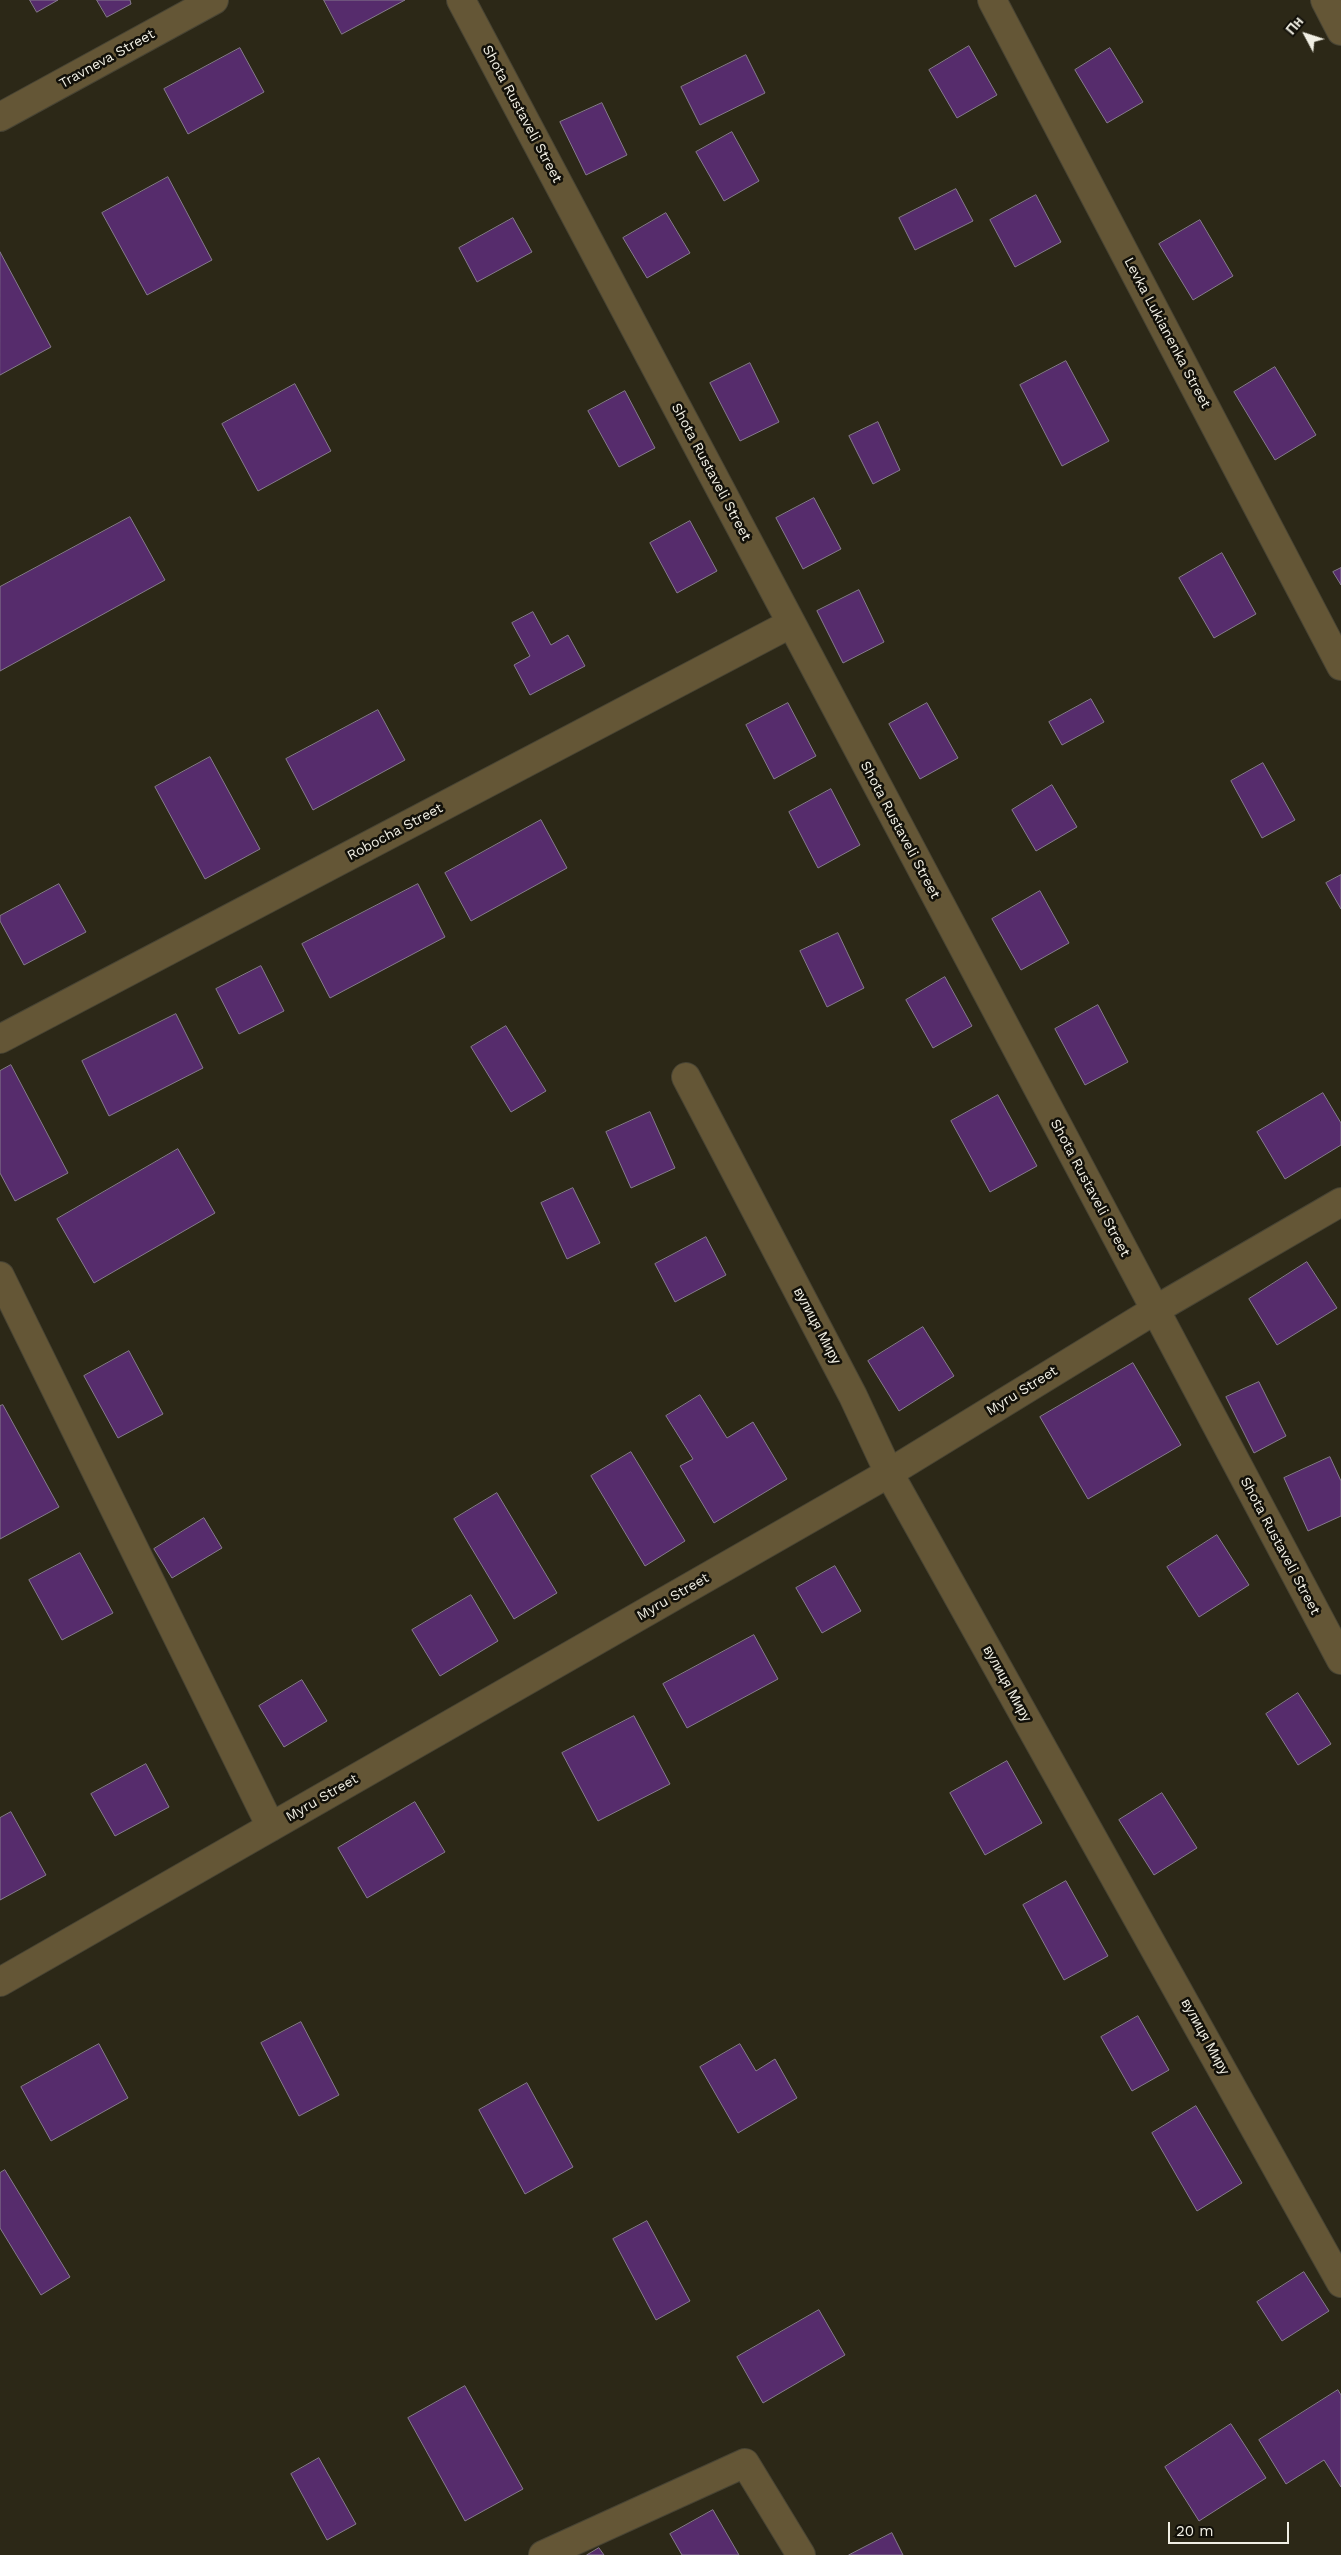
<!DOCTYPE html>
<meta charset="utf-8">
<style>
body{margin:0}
#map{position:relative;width:1341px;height:2555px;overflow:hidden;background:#2c2817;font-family:"Work Sans",sans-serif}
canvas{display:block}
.north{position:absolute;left:1281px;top:10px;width:50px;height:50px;-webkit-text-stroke:4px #121009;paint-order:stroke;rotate:310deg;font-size:14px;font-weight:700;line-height:20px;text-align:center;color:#f1efe4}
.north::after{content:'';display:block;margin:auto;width:18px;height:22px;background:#f1efe4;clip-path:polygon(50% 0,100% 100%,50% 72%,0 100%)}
.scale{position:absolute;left:1168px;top:2522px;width:121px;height:22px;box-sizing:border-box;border:2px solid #f1efe4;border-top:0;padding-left:6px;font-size:15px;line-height:18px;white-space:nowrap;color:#f1efe4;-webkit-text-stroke:4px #121009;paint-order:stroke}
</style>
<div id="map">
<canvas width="1341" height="2555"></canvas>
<div class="north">Пн</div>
<div class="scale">20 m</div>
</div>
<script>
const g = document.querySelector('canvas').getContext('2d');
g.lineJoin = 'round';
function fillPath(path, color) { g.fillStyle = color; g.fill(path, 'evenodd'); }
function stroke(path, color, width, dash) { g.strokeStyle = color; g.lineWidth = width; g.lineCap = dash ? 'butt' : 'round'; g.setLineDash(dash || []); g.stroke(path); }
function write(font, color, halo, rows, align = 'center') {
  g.font = font + ' "Work Sans",sans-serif'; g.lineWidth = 5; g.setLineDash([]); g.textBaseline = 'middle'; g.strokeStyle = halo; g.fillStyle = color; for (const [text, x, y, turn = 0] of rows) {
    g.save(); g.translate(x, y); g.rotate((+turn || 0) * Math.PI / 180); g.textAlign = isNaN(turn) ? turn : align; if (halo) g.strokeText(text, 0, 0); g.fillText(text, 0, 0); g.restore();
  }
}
const building = new Path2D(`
 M30,0H58L37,12Z
 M97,0H130L131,4L107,17Z
 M324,0H405L342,34Z
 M969,46L997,95L957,118L929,70Z
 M240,48L264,92L188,134L164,89Z
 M1110,48L1143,102L1107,123L1075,70Z
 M746,55L765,93L700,125L681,87Z
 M602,103L627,155L586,175L560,122Z
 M732,132L759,181L724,201L696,152Z
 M168,177L212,260L147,295L102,213Z
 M956,189L973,221L915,250L899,218Z
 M1036,195L1061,242L1015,267L990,220Z
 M666,213L690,253L647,278L623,238Z
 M513,218L532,252L477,282L459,248Z
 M1200,220L1233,276L1193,300L1159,244Z
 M0,252L51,347L0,375Z
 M1066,361L1109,441L1062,466L1020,385Z
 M750,363L779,422L740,441L710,383Z
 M1275,367L1316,435L1275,460L1234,392Z
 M295,384L331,451L258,491L222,424Z
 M625,391L655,448L619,467L588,411Z
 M878,422L900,470L873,484L849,436Z
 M814,498L841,549L803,569L776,518Z
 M130,517L165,580L0,671V587Z
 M690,521L717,571L677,593L650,543Z
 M1222,553L1256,614L1214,638L1179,578Z
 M1341,568V585L1333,572Z
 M859,590L884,642L843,663L817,611Z
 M533,612L551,645L568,635L585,666L530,695L514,665L530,656L512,623Z
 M1091,699L1104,722L1062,745L1049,722Z
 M788,703L816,756L774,779L746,725Z
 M927,703L958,758L920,779L889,724Z
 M378,710L405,760L313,810L286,759Z
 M210,757L260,849L205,879L155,787Z
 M1263,763L1295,820L1262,838L1231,781Z
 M1052,785L1077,827L1036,851L1012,810Z
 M831,789L860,845L818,868L789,812Z
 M541,820L567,868L471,921L445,873Z
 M1341,875V909L1326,883Z
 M59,884L86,932L24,965L0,921V916Z
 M418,884L445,937L330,998L302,944Z
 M1040,891L1069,943L1021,970L992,919Z
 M838,933L864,988L827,1007L800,951Z
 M261,966L284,1011L239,1034L216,989Z
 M945,977L972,1026L933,1048L906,1000Z
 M1098,1005L1128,1062L1085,1085L1055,1029Z
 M176,1014L203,1068L109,1116L82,1061Z
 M506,1026L546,1091L511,1112L471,1047Z
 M11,1065L68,1173L15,1201L0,1173V1071Z
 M1323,1093L1341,1123V1145L1285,1179L1257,1132Z
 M998,1095L1037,1166L990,1192L951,1121Z
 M650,1112L675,1168L631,1188L606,1132Z
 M178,1149L215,1213L94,1283L57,1219Z
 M573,1188L600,1243L567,1259L541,1203Z
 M706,1237L726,1275L675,1302L655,1264Z
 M1307,1262L1337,1308L1277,1345L1249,1299Z
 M923,1327L954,1376L899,1411L868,1361Z
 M129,1351L163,1414L118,1438L84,1376Z
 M1133,1363L1181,1445L1088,1499L1040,1417Z
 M1259,1382L1286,1436L1254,1453L1226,1397Z
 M700,1395L727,1438L753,1422L787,1479L714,1523L680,1466L693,1459L666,1416Z
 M3,1405L59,1507L0,1539V1406Z
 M631,1452L685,1541L645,1566L591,1476Z
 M1330,1457L1341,1481V1516L1308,1531L1284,1478Z
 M497,1493L557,1593L514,1619L454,1519Z
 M204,1518L222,1548L172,1578L154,1549Z
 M1217,1535L1249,1585L1199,1617L1167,1567Z
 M80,1553L113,1613L62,1640L29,1580Z
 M835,1566L861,1611L822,1633L796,1588Z
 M471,1595L498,1641L440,1676L412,1630Z
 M754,1635L778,1679L687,1728L663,1684Z
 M302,1680L327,1721L284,1747L259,1706Z
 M1298,1693L1331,1744L1298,1765L1266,1714Z
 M634,1716L670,1784L598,1821L562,1753Z
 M1007,1761L1042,1823L985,1855L950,1793Z
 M146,1764L169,1807L115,1836L91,1794Z
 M1162,1793L1197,1848L1154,1875L1119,1820Z
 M415,1802L445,1852L367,1898L338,1848Z
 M11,1812L46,1875L0,1900V1818Z
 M1066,1881L1108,1956L1064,1980L1023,1905Z
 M1138,2016L1169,2070L1132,2091L1101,2037Z
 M301,2022L339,2095L299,2116L261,2043Z
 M99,2044L128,2098L51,2141L21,2087Z
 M740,2044L756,2071L775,2059L797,2098L738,2133L700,2067Z
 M527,2083L573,2167L525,2194L479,2110Z
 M1196,2106L1242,2183L1197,2211L1152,2133Z
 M5,2170L70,2277L41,2295L0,2228V2173Z
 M647,2221L690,2301L656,2320L613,2239Z
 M1304,2272L1329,2311L1282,2341L1257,2302Z
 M819,2310L845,2355L763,2403L737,2357Z
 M465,2386L523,2489L465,2521L408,2418Z
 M1338,2390L1341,2395V2487L1324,2460L1286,2484L1259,2440Z
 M1231,2424L1266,2478L1199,2521L1165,2467Z
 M319,2458L356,2524L327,2540L291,2474Z
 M713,2510L739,2555H682L670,2534Z
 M892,2533L903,2555H849Z
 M599,2548L604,2555H587Z`);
fillPath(building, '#562c6c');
stroke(building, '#867b8d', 1);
const street = new Path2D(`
 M461,0L1341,1660
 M992,0L1341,666
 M1325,0L1341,31
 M0,117L214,0
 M0,1039L790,624
 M686,1077L853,1396L889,1473L1341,2283
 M0,1276L271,1827
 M0,1982L889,1473L1155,1310L1341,1202
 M543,2555L745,2463L801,2555`);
stroke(street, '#484434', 30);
stroke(street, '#645636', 28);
write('14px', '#f1efe4', '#121009', [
 ["Travneva Street",107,59,-29],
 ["Shota Rustaveli Street",522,114,62],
 ["Levka Lukianenka Street",1167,333,62],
 ["Shota Rustaveli Street",711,472,62],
 ["Shota Rustaveli Street",900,830,62],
 ["Robocha Street",395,832,-28],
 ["Shota Rustaveli Street",1090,1188,62],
 ["вулиця Миру",817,1326,62],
 ["Myru Street",1022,1391,-32],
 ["Shota Rustaveli Street",1280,1546,62],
 ["Myru Street",673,1597,-30],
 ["вулиця Миру",1007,1684,61],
 ["Myru Street",322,1798,-30],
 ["вулиця Миру",1205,2037,61]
]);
</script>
